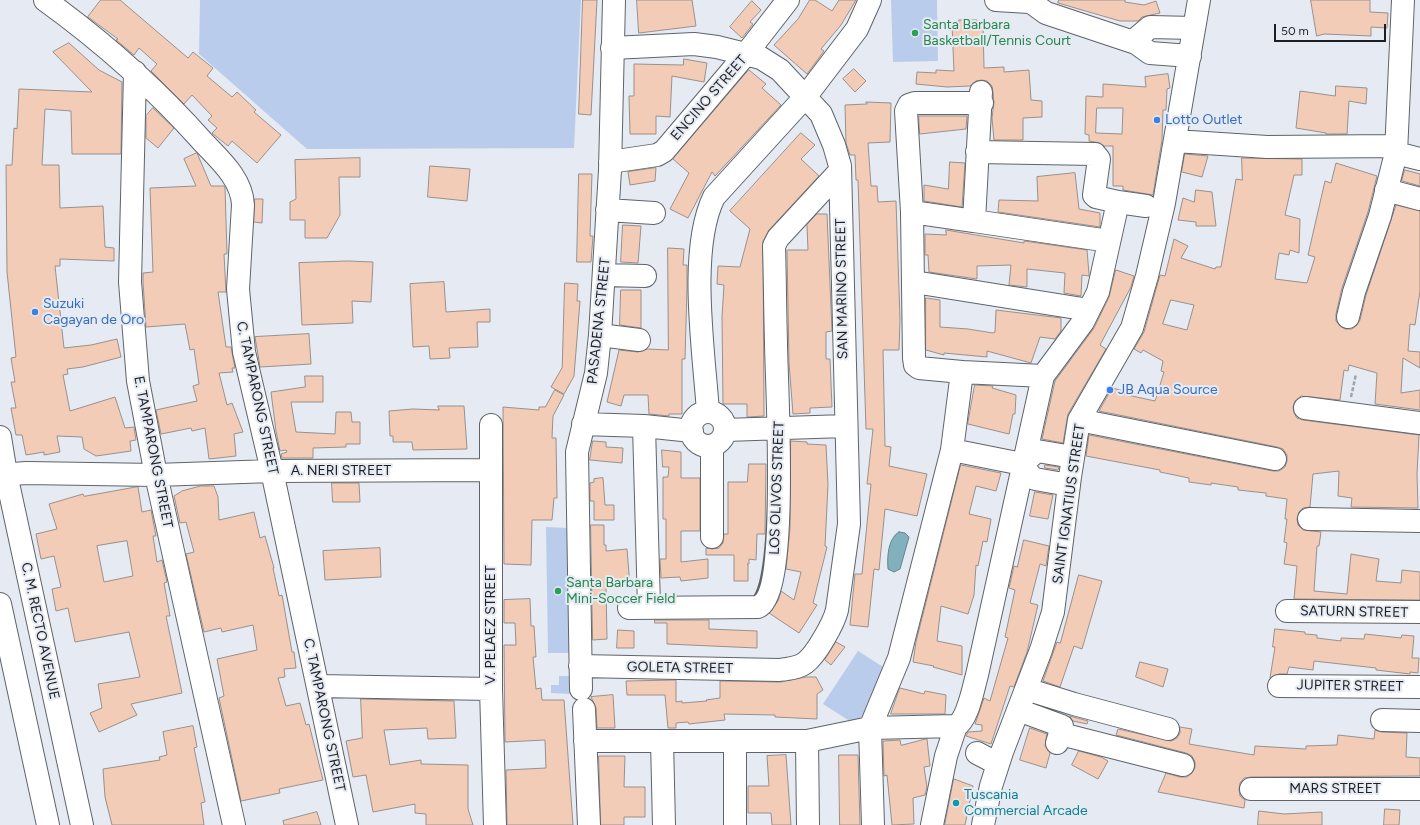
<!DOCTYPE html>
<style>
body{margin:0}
#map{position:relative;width:1420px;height:825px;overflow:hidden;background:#e5eaf3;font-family:Figtree,sans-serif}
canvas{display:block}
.scale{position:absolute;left:1274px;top:24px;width:112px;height:18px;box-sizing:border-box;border:2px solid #1d1f22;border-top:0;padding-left:5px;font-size:12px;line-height:14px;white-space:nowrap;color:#1d1f22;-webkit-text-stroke:3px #e5eaf3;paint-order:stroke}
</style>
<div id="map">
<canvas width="1420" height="825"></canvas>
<div class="scale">50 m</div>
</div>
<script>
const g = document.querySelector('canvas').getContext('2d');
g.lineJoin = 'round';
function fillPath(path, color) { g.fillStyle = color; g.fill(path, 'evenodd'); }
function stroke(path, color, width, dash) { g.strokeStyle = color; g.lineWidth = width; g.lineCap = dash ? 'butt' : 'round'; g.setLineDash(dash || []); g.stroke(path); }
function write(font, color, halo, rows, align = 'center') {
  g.font = font + ' Figtree,sans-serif'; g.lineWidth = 4; g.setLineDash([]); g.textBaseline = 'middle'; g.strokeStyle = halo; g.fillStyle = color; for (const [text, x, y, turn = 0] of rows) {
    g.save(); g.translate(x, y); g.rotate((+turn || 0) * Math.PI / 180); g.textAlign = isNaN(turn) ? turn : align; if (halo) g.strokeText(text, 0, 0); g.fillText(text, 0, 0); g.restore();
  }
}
fillPath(new Path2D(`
 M200,0H581L574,148L307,149L199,54Z
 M891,0H937L938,61L893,62Z
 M546,527L567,528L572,653H548Z
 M858,651L891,672L856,725L823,704Z
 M559,676H571V694L551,693V685H559Z`), '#bacceb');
const water = new Path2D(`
 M899,532L905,533L909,537L900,569L894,572L888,569C887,557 888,538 899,532Z`);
fillPath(water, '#82b0bd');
stroke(water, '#64848e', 1);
const building = new Path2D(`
 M101,0H120L188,58L193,52L213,68L207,76L232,97L237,92L256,110L254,112L281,135L257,163L232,141L228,146L212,133L217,128L208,120L212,116L192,95L184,104L151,71L157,64L139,48L134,55L116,40L118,39L88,17Z
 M583,0H597L591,115L579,114Z
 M637,0H692L696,26L639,33Z
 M810,0H815L832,11L839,0H856L841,25L821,49L824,51L807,74L774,45L798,19Z
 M1059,0H1125V2L1144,5L1156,1L1160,13L1142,17L1138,21H1120L1058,3Z
 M1311,0H1370V12L1388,13L1387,28L1371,27V36L1324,34L1317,36Z
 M752,1L761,10L750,22L753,24L742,38L730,27Z
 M959,20H977L978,24H983L984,68L1004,67V72L1029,70L1031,100L1042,101V117L1023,118V140H994L992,118L994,103L993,92L992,86L987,81L982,80L976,81L970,86L947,87L916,84L917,72L936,73V70L954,71L952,25H959Z
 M69,43L99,70L122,82L121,154H72L71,111L45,109L42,165H59L60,208L103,206L105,247L114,248V261L60,259V266H55L64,348L91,345L117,339L121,357L83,367L67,369L68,374L63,375L70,411L115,397L125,428L134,427L136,440L130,441L131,451L96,456L84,449L82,437L57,436L60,452L44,455V452L26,455L22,435H16L11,408H16L11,382H15L11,358L16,357L7,272L6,165H12L14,128L17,129L19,89L92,92L53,52Z
 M684,59L707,63L704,82L672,76L670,117L656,116V134H630L629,96H634V64L683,65Z
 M854,69L866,81L855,92L843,79Z
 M749,70L766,84L762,88L781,105L715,176L712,172L688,218L670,209L689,173L673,159Z
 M1168,74L1170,88L1167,89L1166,110H1163L1162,140L1153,195L1123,190V186H1113V146H1104L1100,143L1089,141V135L1085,134L1086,96L1103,97V84L1146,87L1145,77ZM1097,108H1123L1122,134L1096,133Z
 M1336,86L1367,88L1366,104L1349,101L1347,134H1326V133L1296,128L1300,91L1335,96Z
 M866,102L891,103L890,142L868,143L871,186H877L878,202L896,201L900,319L899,350H883L885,446L891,447L889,466L927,474L917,516L885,509L879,570L874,569L868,627L850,625L855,574H862L871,484H867L873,429H866L858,180H856L855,155H850L846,143L845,105L867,104Z
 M153,108L174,128L158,148L146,138V116Z
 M919,116H967L966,129L920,134Z
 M801,133L815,145L801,159L819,176L769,230L763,241L764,416L747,417V404H723L722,317L724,285L717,284L718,266L740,267L750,229L730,211Z
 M197,153L211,186H224L225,187L227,254H224L226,292H218L226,347H231L235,368H232L233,372L219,373L227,405L232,403L243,432L234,434L236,456L209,459L205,428L192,431L191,428L161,434L156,410L197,401L193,386L199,384L194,349L190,350L185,324L146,327L143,282V273L153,272L150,188L196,186L184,159Z
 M1185,154L1208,156L1202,177L1182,172Z
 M360,158V177H339L340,215L327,238H305V220H290V202L296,199L295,160Z
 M1242,158L1302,159V175H1294L1285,215L1300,219L1299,253L1290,250L1289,255L1279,253L1275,279L1307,283L1315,257L1308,255L1325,181L1331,183L1336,163L1377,176L1368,212L1342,288L1336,314V321L1340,326L1345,329H1352L1357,325L1360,320L1366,295L1396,205L1420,211V291L1415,325L1410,324L1408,351L1420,352V368L1403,358L1401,393L1420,390V410L1375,404L1377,373L1349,365L1348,371L1344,370L1340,400L1301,396L1295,401L1293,407L1294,413L1297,418L1303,420L1419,435L1417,474L1418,508L1351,507L1352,498L1338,496L1339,471L1313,474L1310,507L1303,508L1299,512L1297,519L1298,525L1303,530L1321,532L1319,546H1317L1314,591L1347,594L1351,554L1379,559L1376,581L1401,583L1402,570L1420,572V600L1294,599L1297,566L1284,564L1287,543L1284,542L1287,519H1285L1287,499L1266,496V493L1238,490V487L1211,483V485L1189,482V478L1160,472V470L1086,456L1089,435L1273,471H1279L1285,467L1287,461V455L1283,449L1277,447L1099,411L1112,388L1124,391L1123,394L1155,401L1164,372L1161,371L1163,361L1143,350L1141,353L1134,349L1144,332L1160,275L1165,276L1174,239L1188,246L1181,258L1215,269L1216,267H1221L1236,179L1242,180ZM1171,300L1194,305L1187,330L1163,324Z
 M950,162L965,163L962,207L924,201V185L948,189Z
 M430,166L470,169L467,201L428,197Z
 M656,168L655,181L630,185L628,172Z
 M1405,170L1420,174V186L1402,181Z
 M1075,173L1079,209L1100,213V227L998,212L999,200L1038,201L1037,177Z
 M579,174H592L590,236H593L591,262H577Z
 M1196,190L1212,192L1216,226H1196V222L1178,220L1183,198L1194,202Z
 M255,199H263L262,223L254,222Z
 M817,214H827L832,331L826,332V359H830L832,407L810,408V413L793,414L789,363L787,250H808L807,225Z
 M623,225L641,226L638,263L621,262Z
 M946,230L1024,243V241L1087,250L1089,274V276L1082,275L1081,296L1064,293L1065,273L1027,269V287L1009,285L1011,265L977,266V279L929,272L928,255H925V234L946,235Z
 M668,248L684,249L683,265H687V288L685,359H682V414H669V416L649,414L648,395H624L621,406L607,402L619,350L638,352L647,349L668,350Z
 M348,261L373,262L371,302L352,301L353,323L302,325L299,263Z
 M1116,270L1134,276L1131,287L1100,345L1106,349L1068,414L1063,443L1042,439L1055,381L1094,328L1109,297Z
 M444,282L446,312L490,309V322H477L478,347L449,348L450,358L430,359L429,346L413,347L410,284Z
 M565,283L578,284L577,301H580L574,376L564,394L551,387L562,368Z
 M621,290H641V328L620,325Z
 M926,298L940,300V327L968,329L993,333L995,332L996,310L1061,318V331L1055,339L1040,337L1031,363L987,351V357L944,353V355L926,350Z
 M309,334L311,364L260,367L255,337Z
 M305,376H323V402H291L296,432L335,434L336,412H351L352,422H360V444H346V447L313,448V458H282L281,454L287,452L286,450L280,451L276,431L271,392L305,387Z
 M975,385L993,386L992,388L1016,395L1015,414H1013L1009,434L968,424Z
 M555,390L564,395L553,416L552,438H556L557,498H554L552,520H532L531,565L504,564L503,407L539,410V407H545Z
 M438,406H464L467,449L413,450L412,442H393V436H390L389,411L413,409L439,410Z
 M593,441L606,442V447L623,448L622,463L590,460Z
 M791,441L807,442V444L826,445L828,485L825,546L827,547L813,603L817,605L799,633L769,613L778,601L781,591L794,600L801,572L786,569L790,528Z
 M662,450L681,452V478H700V531H681V562L708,559V578L681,581L680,577L661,578L660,559H666V519H663V477H668L669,467H663Z
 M749,464H766L765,534H757L756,560L749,559V564H747L748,565V581H734V555H706V548L712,549L719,548L723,543L724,534H728V482H747Z
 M961,465L1001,473L996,491L976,486L969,514L991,519L987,542L983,541L978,566L976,565L974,595L968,614L941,606L937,641L962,646V675L933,667L934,666L913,662L916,642Z
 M1045,465L1059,467L1058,470L1045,468Z
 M603,478L605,505H614V520H594V501H590V483L594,482V479Z
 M332,483H359L360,502H333Z
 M201,486H214L218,497L219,520L254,512L260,538L265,536L274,568H273L279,596L282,595L292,652H294L296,668L284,669L285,677L278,678L286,706L300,703L306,725L309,724L323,780L279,789L280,793L241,801L219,698L224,696L217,659L257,650L253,625L222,632L221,628L204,632L186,554L194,552L186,522L180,523L174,496L182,491Z
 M138,487L142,512L151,510L156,536H153L157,562L162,560L167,582L164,583L170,616H166L182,693L131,704L137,715L99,732L90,713L102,708L98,684L140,677L129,632L75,642L68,608L56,611L52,589L61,587L54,556L41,559L36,534L57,529L49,504L83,494L84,496ZM127,541L133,576L104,582L97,546Z
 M1035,492L1053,495L1048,519L1030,516Z
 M591,525H604V545H606V551L627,549L630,586L606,588L607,639L593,640Z
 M1024,540L1049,546L1046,566L1040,564L1030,603L1038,605L1027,652L1014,687L1010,686L991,744L966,736L968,732L982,731V725L975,724L984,698L990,701L1008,638L1005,637L1015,590L1009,588L1014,566L1017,567Z
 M380,548L381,577L325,580L323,551Z
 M1079,575L1102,581L1082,649L1074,646L1060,687L1043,681L1057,642L1060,643Z
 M530,599L531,626H534L536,657H533L536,689L541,688L542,700H564L573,825H507L506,770L546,768L545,740L505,742L504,645H516L515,623H504V600Z
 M655,620H709V629L757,631V648L667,644V623H655Z
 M1275,629L1305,632V634L1317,635V638L1341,641V638L1364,639L1365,634L1401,638L1402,635L1414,636L1412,658H1419L1418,673L1410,672V674L1376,670V668L1314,661L1313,670L1289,667L1287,674H1279L1270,678L1275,647H1273Z
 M618,630L634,631V648H617Z
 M836,642L845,647L831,665L825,660Z
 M1140,662L1168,669L1163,687L1136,677Z
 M806,677H816L823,690L817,694V719L775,717V715L724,714L725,720L689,724L688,722L676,723V728H668L665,695H627L626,681L676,680V702L682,701V703L707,701L706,700L720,698V681L780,682Z
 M900,688L924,694L925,691L946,695L945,714H891Z
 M613,695L615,728H597L596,708L591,697Z
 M361,699L454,701L456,738L428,739L427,728L384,730L390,765L421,760V764L468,765V809L473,825H426V814L415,813V804L373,812L366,775L353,777L346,741L362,738Z
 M1070,716L1088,721L1087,724L1073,721Z
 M193,726L197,747L194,748L205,802L201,803L204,825H112L105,797L103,769L160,760L159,757L167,755L163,732Z
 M1180,727L1192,729L1189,744L1254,755L1255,746L1306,749V746L1337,745L1338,735L1374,739L1375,730L1382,732L1407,733L1406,757L1420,758V776L1251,777L1244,778L1240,783L1239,789L1240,796L1245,800L1244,808L1158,792L1166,773L1180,777H1187L1192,773L1195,768V762L1192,756L1186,753L1116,735L1118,729L1171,741L1177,738L1180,733Z
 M1030,728L1047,734L1045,746L1050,753L1046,768L1020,760Z
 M927,739L930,766L924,767L927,787L925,795L913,798L914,824L892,825L887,775L884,776L883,741L900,740L901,745Z
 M1079,751L1101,757L1108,761L1098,779L1072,765Z
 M786,755L791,825H772L771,813H748V786H769L767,756Z
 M839,755H858L860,825H840Z
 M599,756H625L624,787H645V817H624V825H601Z
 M954,779L973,786L965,825H945Z
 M1385,809L1400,810L1399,825H1384Z
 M1259,811L1284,814L1322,812V825H1258Z
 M317,812L321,825H284L283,821Z`);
fillPath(building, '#f3ccb8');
stroke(building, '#99908b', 1);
const minor = new Path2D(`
 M45,0C103,42 156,89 203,142C220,160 242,179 243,205L238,289L244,352L272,471L347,825
 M996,0L1029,2
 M1028,0L1046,13L1136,43L1150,53L1190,56
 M1130,41L1137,38L1150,27L1194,28
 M135,72L130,282L138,381L156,475L234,825
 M981,92L974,221L1109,241
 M1175,141L1267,147L1395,146
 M1396,153L1420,159
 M610,162L657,155L664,151L746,54L788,0
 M1386,190L1420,199
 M1118,202L1146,206
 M607,210L654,213
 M912,212L974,221
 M605,275L645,276
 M914,282L1089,310
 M1348,317L1354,292L1380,216L1396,153L1403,0
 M600,335L639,340
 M962,372L1043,376
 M1305,408L1420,423
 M708,412C704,352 688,250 714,197L806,96L857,29L870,0
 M691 429a17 17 0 1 1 34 0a17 17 0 1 1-34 0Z
 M1079,420L1275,459
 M583,424L644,426L692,431
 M491,425V689L495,825
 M644,426L649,607
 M725,430L845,426
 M952,450L1022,464L1030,475L1035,479L1069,485
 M1022,464L1037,451L1073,457
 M0,475L26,473L156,475L272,471L491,470
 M1309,519L1420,521
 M712,537V446
 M629,608L758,607C790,594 776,379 776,342C775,310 775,278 774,246L778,238L840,171
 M1287,611L1420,612
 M580,666L779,670C788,669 798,668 805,663C816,655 834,623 837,610L849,524L840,166L834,145L821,114L780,70L761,58L717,47L694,44L612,48
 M318,686L491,689
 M1279,686L1420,687
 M581,689L577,452L596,373L600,335L610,170L614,0
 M1026,689L1074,704L1168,729
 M584,709L589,825
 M1018,710L1062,726L1057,743
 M1382,720L1420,721
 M1061,734L1183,765
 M585,741H807L870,728L899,658L952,450L962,372L919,368L915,365L914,358L912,212L906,111L909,105L915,103H982
 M662,741L664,825
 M807,741L808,825
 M735,742V825
 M977,753L998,764
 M1251,789H1420
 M873,825L870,728L956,726
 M932,825L946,756L956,726C968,719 973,689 977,675L1043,376L1083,322L1098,292L1118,202L1096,197L1094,195L1099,159L1095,154L977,152
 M983,825L991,786L1002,752L1041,650L1053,612L1070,477L1079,420L1132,328L1147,276L1164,203L1199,0`);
const highway = new Path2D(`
 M0,437L6,474L82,825
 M0,604L48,825`);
stroke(minor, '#5f646b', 24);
stroke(highway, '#5f646b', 24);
stroke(new Path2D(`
 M1351,397L1356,374`), '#a1a4ab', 2.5, [4, 2]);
stroke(minor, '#fff', 22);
stroke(highway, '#fff', 22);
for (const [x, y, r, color] of [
 [915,33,4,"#2e9e5b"],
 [1157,120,4,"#3f7fe0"],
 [35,312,4,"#3f7fe0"],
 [1110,390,4,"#3f7fe0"],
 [558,591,4,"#2e9e5b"],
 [956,803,4,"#0f9aa8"]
]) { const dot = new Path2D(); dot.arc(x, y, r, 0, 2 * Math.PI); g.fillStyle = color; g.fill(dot); stroke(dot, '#e5eaf3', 1.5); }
write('14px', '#27864d', '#e5eaf3', [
 ["Santa Barbara",923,25],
 ["Basketball/Tennis Court",923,41],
 ["Santa Barbara",566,583],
 ["Mini-Soccer Field",566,599]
], 'left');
write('14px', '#1d1f22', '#e5eaf3', [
 ["ENCINO STREET",709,98,-49],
 ["SAN MARINO STREET",842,289,-91],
 ["PASADENA STREET",599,321,-84],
 ["C. TAMPARONG STREET",257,398,78],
 ["E. TAMPARONG STREET",153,452,79],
 ["A. NERI STREET",341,471],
 ["LOS OLIVOS STREET",777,488,-88],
 ["SAINT IGNATIUS STREET",1069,504,-82],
 ["SATURN STREET",1354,612,1],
 ["V. PELAEZ STREET",491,625,-90],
 ["C. M. RECTO AVENUE",40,631,78],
 ["GOLETA STREET",680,668,1],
 ["JUPITER STREET",1350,686,1],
 ["C. TAMPARONG STREET",324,715,78],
 ["MARS STREET",1335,789]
]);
write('14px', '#366cbe', '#e5eaf3', [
 ["Lotto Outlet",1165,120],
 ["Suzuki",43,304],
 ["Cagayan de Oro",43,320],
 ["JB Aqua Source",1118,390]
], 'left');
write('14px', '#0d838f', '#e5eaf3', [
 ["Tuscania",964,795],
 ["Commercial Arcade",964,811]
], 'left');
</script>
